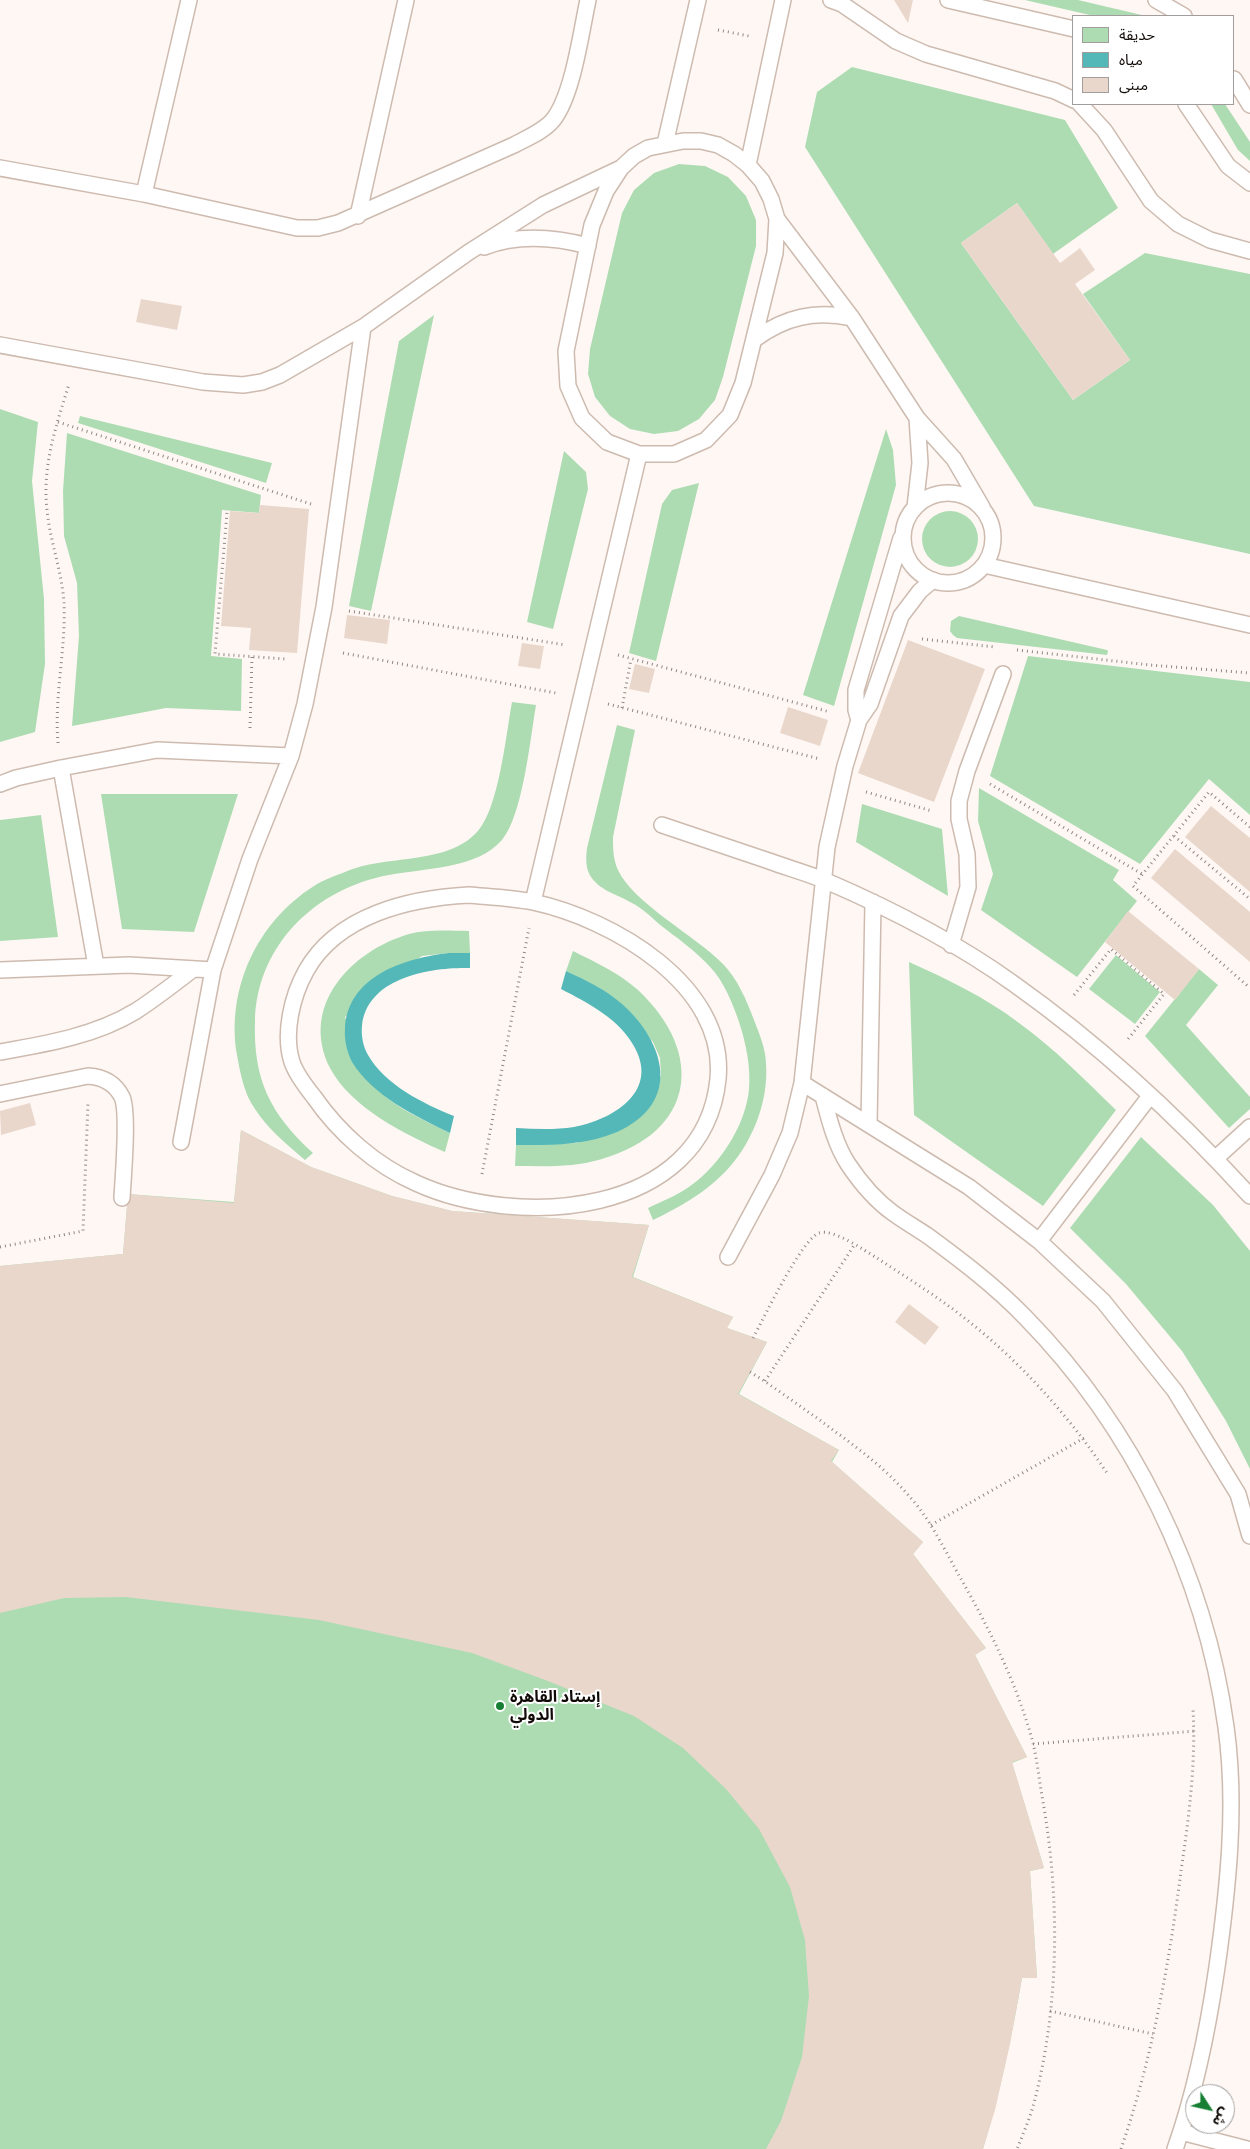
<!DOCTYPE html>
<meta charset="utf-8">
<style>
body{margin:0}
#map{position:relative;width:1250px;height:2149px;overflow:hidden;background:#fff7f3;font-family:Ubuntu,"Noto Sans Arabic",sans-serif}
canvas{display:block}
.legend{position:absolute;left:1072px;top:15px;width:162px;height:90px;box-sizing:border-box;background:#fff;border:1px solid #a09d9c;margin:0;padding:6px 9px;list-style:none;font-size:15px;color:#110b07}
.legend li{display:flex;align-items:center;gap:10px;height:25px}
.legend b{width:25px;border:1px solid #a09d9c}
.north{position:absolute;left:1185px;top:2084px;width:50px;height:50px;box-sizing:border-box;background:#fff;border:1px solid #a09d9c;border-radius:50%;rotate:125deg;font-size:14px;font-weight:700;line-height:20px;text-align:center;color:#110b07}
.north::after{content:'';display:block;margin:auto;width:18px;height:22px;background:#167f34;clip-path:polygon(50% 0,100% 100%,50% 72%,0 100%)}
</style>
<div id="map">
<canvas width="1250" height="2149"></canvas>
<ul class="legend">
<li><b style="height:14px;background:#addcb3"></b>حديقة</li>
<li><b style="height:14px;background:#54b8b9"></b>مياه</li>
<li><b style="height:14px;background:#ead7cc"></b>مبنى</li>
</ul>
<div class="north">ش</div>
</div>
<script>
const g = document.querySelector('canvas').getContext('2d');
g.lineJoin = 'round';
function fillPath(path, color) { g.fillStyle = color; g.fill(path, 'evenodd'); }
function stroke(path, color, width, dash) { g.strokeStyle = color; g.lineWidth = width; g.lineCap = dash ? 'butt' : 'round'; g.setLineDash(dash || []); g.stroke(path); }
function write(font, color, halo, rows, align = 'center') {
  g.font = font + ' Ubuntu,"Noto Sans Arabic",sans-serif'; g.lineWidth = 4; g.setLineDash([]); g.textBaseline = 'middle'; g.strokeStyle = halo; g.fillStyle = color; for (const [text, x, y, turn = 0] of rows) {
    g.save(); g.translate(x, y); g.rotate((+turn || 0) * Math.PI / 180); g.textAlign = isNaN(turn) ? turn : align; if (halo) g.strokeText(text, 0, 0); g.fillText(text, 0, 0); g.restore();
  }
}
fillPath(new Path2D(`
 M1025,0H1078L1146,16H1094Z
 M852,67L1065,120L1118,208L1053,254L1017,203L961,243L1073,400L1130,360L1083,294L1145,253L1250,274V554L1034,506L805,147L817,92Z
 M1211,104H1225L1250,142V161L1238,150Z
 M679,164L705,166L728,177L746,196L756,220V246L723,377L715,400L699,419L678,431L654,434L630,429L610,416L595,397L588,374L590,349L622,213L634,190L654,173Z
 M434,315L371,611L349,606L399,341Z
 M0,409L38,422L32,481L44,599L45,664L35,732L0,742Z
 M80,416L272,463L266,483L78,423Z
 M886,429L893,450L896,485L834,706L803,695Z
 M67,433L261,495L259,513L222,510L211,656L242,659L241,711L166,708L72,726L79,636L77,583L64,536L63,491Z
 M564,451L586,472L588,489L553,629L527,622Z
 M699,483L656,661L629,653L662,504L672,490Z
 M922 539a28 28 0 1 1 56 0a28 28 0 1 1-56 0Z
 M959,616L1107,650L1108,651L1107,655L957,638L953,635L950,631L951,621Z
 M1028,656L1250,682V815L1209,779L1140,864L990,776Z
 M512,702L536,705C530,740 523,814 502,840C477,869 425,868 389,875C317,888 257,944 255,1021C253,1079 270,1114 313,1153L305,1160C286,1144 268,1129 255,1109C244,1094 240,1072 237,1055C226,989 257,922 314,886C323,880 335,876 345,872C385,854 446,866 477,832C499,809 506,734 512,702Z
 M617,725L635,730L613,837C613,848 613,859 618,870C633,903 696,936 723,964C737,978 747,1001 754,1020C759,1033 766,1049 766,1064C769,1102 751,1147 723,1174C703,1194 678,1208 653,1220L648,1208C665,1200 683,1193 698,1180C723,1159 746,1123 749,1089C751,1068 746,1043 739,1022C733,1004 724,982 711,968C696,951 677,938 659,924C651,917 642,908 632,903C617,894 602,892 591,877C585,868 586,857 587,848Z
 M979,788L1119,870L1113,880L1137,901L1077,977L981,910L993,874L978,821Z
 M101,794H238L194,932L122,929Z
 M862,804L942,829L948,896L856,842Z
 M41,815L58,937L0,941V820Z
 M469,931L470,953H449L422,956L345,1017C350,1030 365,1076 372,1084C393,1107 423,1120 450,1133L445,1152C406,1135 351,1108 330,1068C299,1006 351,951 409,934C427,929 450,931 469,931Z
 M573,951C595,962 619,973 638,990C706,1054 695,1132 602,1159C573,1168 544,1166 515,1166L516,1145L576,1143L617,1131L661,1076L660,1058L653,1042L601,989L566,971Z
 M1116,955L1160,992L1135,1024L1089,989Z
 M909,962C947,979 985,997 1019,1023C1054,1048 1085,1080 1116,1110L1043,1206L914,1115Z
 M1199,969L1218,985L1186,1025L1250,1097V1109L1229,1128L1145,1036Z
 M241,1130L311,1167L392,1196L452,1211L649,1225L633,1277L733,1317L727,1328L767,1342L739,1394L839,1450L832,1462L923,1542L913,1554L986,1648L975,1655L1027,1757L1012,1763L1044,1868L1030,1871L1037,1978H1022C1012,2036 1000,2093 983,2149H0V1266L123,1254L128,1194L234,1202Z
 M1141,1137L1213,1205L1250,1251V1469L1226,1421L1182,1351L1126,1284L1070,1228Z`), '#addcb3');
fillPath(new Path2D(`
 M449,953H470V968C431,967 367,977 362,1026C361,1035 363,1047 368,1055C385,1085 424,1104 454,1116L450,1133C415,1116 373,1096 352,1062C347,1052 344,1039 345,1029C347,976 405,958 449,953Z
 M566,971C585,980 605,989 622,1004C666,1043 682,1103 617,1132C584,1146 550,1145 516,1145V1128C535,1129 555,1130 574,1127C611,1120 659,1093 635,1048C620,1019 588,1003 561,989Z`), '#54b8b9');
fillPath(new Path2D(`
 M894,0H913L908,23Z
 M1017,203L1060,263L1080,248L1095,270L1075,284L1130,360L1073,400L961,243Z
 M141,299L182,306L177,330L136,322Z
 M260,505L309,509L297,653L249,650L251,628L221,626L230,511L259,513Z
 M347,615L390,620L387,644L344,638Z
 M908,640L985,669L934,802L858,773Z
 M522,643L544,646L540,669L518,666Z
 M635,664L655,669L649,693L629,689Z
 M788,707L828,720L820,746L780,733Z
 M1211,806L1250,838V892L1185,837Z
 M1175,849L1250,912V962L1151,878Z
 M1128,911L1199,969L1175,1000L1105,942Z
 M30,1103L36,1125L1,1135L0,1111Z
 M241,1130L311,1167L392,1196L452,1211L649,1225L632,1277L733,1317L727,1328L767,1342L738,1394L839,1450L831,1461L923,1542L913,1554L986,1648L975,1655L1027,1757L1012,1762L1044,1868L1030,1871L1037,1978H1022L1010,2044L995,2110L983,2149H766L781,2121L802,2057L809,1996L805,1940L790,1887L759,1829L726,1789L683,1748L634,1716L548,1681L472,1653L319,1620L126,1597L64,1598L0,1613V1266L123,1254L128,1194L234,1203Z
 M909,1304L939,1327L925,1345L895,1322Z`), '#ead7cc');
const service = new Path2D(`
 M831,0L842,4L896,41L926,54L1055,91L1074,100
 M948,0L1074,29
 M1156,0L1184,16
 M1234,79L1250,105
 M1080,104L1104,130L1151,201L1178,224L1210,240L1250,251
 M1186,104L1228,166L1250,183
 M665,144L698,0
 M748,165L783,0
 M0,168L144,194L297,228H318L338,223L514,145C527,138 544,131 553,120C573,95 581,32 588,0
 M144,194L189,0
 M358,216L406,0
 M777,219L852,318L917,418L954,459L982,507
 M484,247C518,234 554,237 588,246
 M755,339C785,317 815,310 852,318
 M0,345L203,382L243,385L262,382L280,375L363,327L469,252L543,205L621,168L634,156L648,148L683,141H701L718,145L734,154L748,165L762,181L771,199L777,219L775,253L743,383L730,415L706,440L674,454H639L607,442L582,418L568,386L566,351L592,225L606,191L621,168
 M903 538a45 45 0 1 1 90 0a45 45 0 1 1-90 0Z
 M915,507L920,463L917,418
 M984,565L1250,625
 M859,720L856,710V690L901,538
 M61,768L96,966
 M0,784L16,778L61,768L157,750L291,756
 M662,825C697,837 733,849 769,861C788,868 807,873 826,881C891,909 957,943 1014,984C1100,1045 1179,1118 1250,1196
 M469,895C491,897 512,898 533,902C612,919 727,985 718,1079C704,1218 516,1229 416,1183C375,1165 339,1133 314,1097C306,1087 296,1074 292,1062C283,1034 292,996 306,971C337,915 410,898 469,895Z
 M533,902L639,454
 M951,945L968,887L967,854L959,819V801L967,771L1003,674
 M0,970L129,965L213,970
 M0,1052C46,1044 95,1036 136,1011C156,998 174,984 192,970
 M802,1083L969,1187L1039,1241L1103,1301L1175,1391L1238,1494L1250,1536
 M0,1094L88,1076C103,1077 115,1083 122,1097C129,1112 123,1178 122,1198
 M823,1096C829,1119 835,1144 848,1164C860,1182 875,1200 893,1213C904,1221 916,1228 928,1236C962,1261 995,1286 1025,1317C1133,1427 1205,1574 1226,1727C1237,1806 1228,1889 1217,1967C1208,2029 1196,2090 1175,2149
 M869,1124L873,902
 M181,1142L213,970L250,859L291,756L305,704L324,607L363,327
 M1216,1158L1250,1127
 M1039,1241L1150,1096
 M728,1257L772,1175L790,1133L802,1083L827,847L845,766L859,720L870,704L901,616L920,591L933,580
 M1181,2132L1247,2149`);
stroke(service, '#cdbbb0', 18);
stroke(new Path2D(`
 M718,30L749,36
 M58,422L311,504
 M227,513L215,654L286,659
 M349,611L566,645
 M922,639L995,647
 M1017,650L1150,665L1250,673
 M343,653L556,693
 M618,655L830,712
 M608,704L820,759
 M622,708L631,659
 M250,728L252,656
 M58,743C54,696 66,650 64,603C62,571 50,542 47,510C42,466 56,426 69,384
 M990,784L1142,874
 M866,792L932,811
 M1250,827L1209,792L1133,886L1250,988
 M1174,836L1250,899
 M1074,995L1111,949L1164,994L1128,1039
 M482,1174L529,928
 M0,1247L83,1231L88,1103
 M753,1338C764,1318 801,1240 819,1233C833,1228 865,1251 877,1258C904,1276 932,1293 958,1313C1016,1357 1067,1413 1107,1473
 M750,1372C773,1386 795,1403 817,1418C849,1442 883,1465 909,1496C931,1520 945,1551 961,1579C990,1630 1018,1686 1033,1743C1037,1760 1039,1778 1042,1796C1060,1896 1060,2003 1034,2103C1030,2118 1023,2134 1017,2149
 M765,1381L855,1244
 M931,1525L1084,1438
 M1033,1744L1196,1731
 M1050,2011L1153,2034
 M1121,2149C1152,2059 1169,1965 1181,1871C1189,1817 1196,1763 1193,1709`), '#8f8884', 3, [1, 4]);
stroke(service, '#fff', 15);
for (const [x, y, r, color] of [
 [500,1706,5,"#167f34"]
]) { const dot = new Path2D(); dot.arc(x, y, r, 0, 2 * Math.PI); g.fillStyle = color; g.fill(dot); stroke(dot, '#fff', 2); }
write('bold 16px', '#110b07', '#fff', [
 ["إستاد القاهرة",510,1697],
 ["الدولي",510,1715]
], 'left');
</script>
